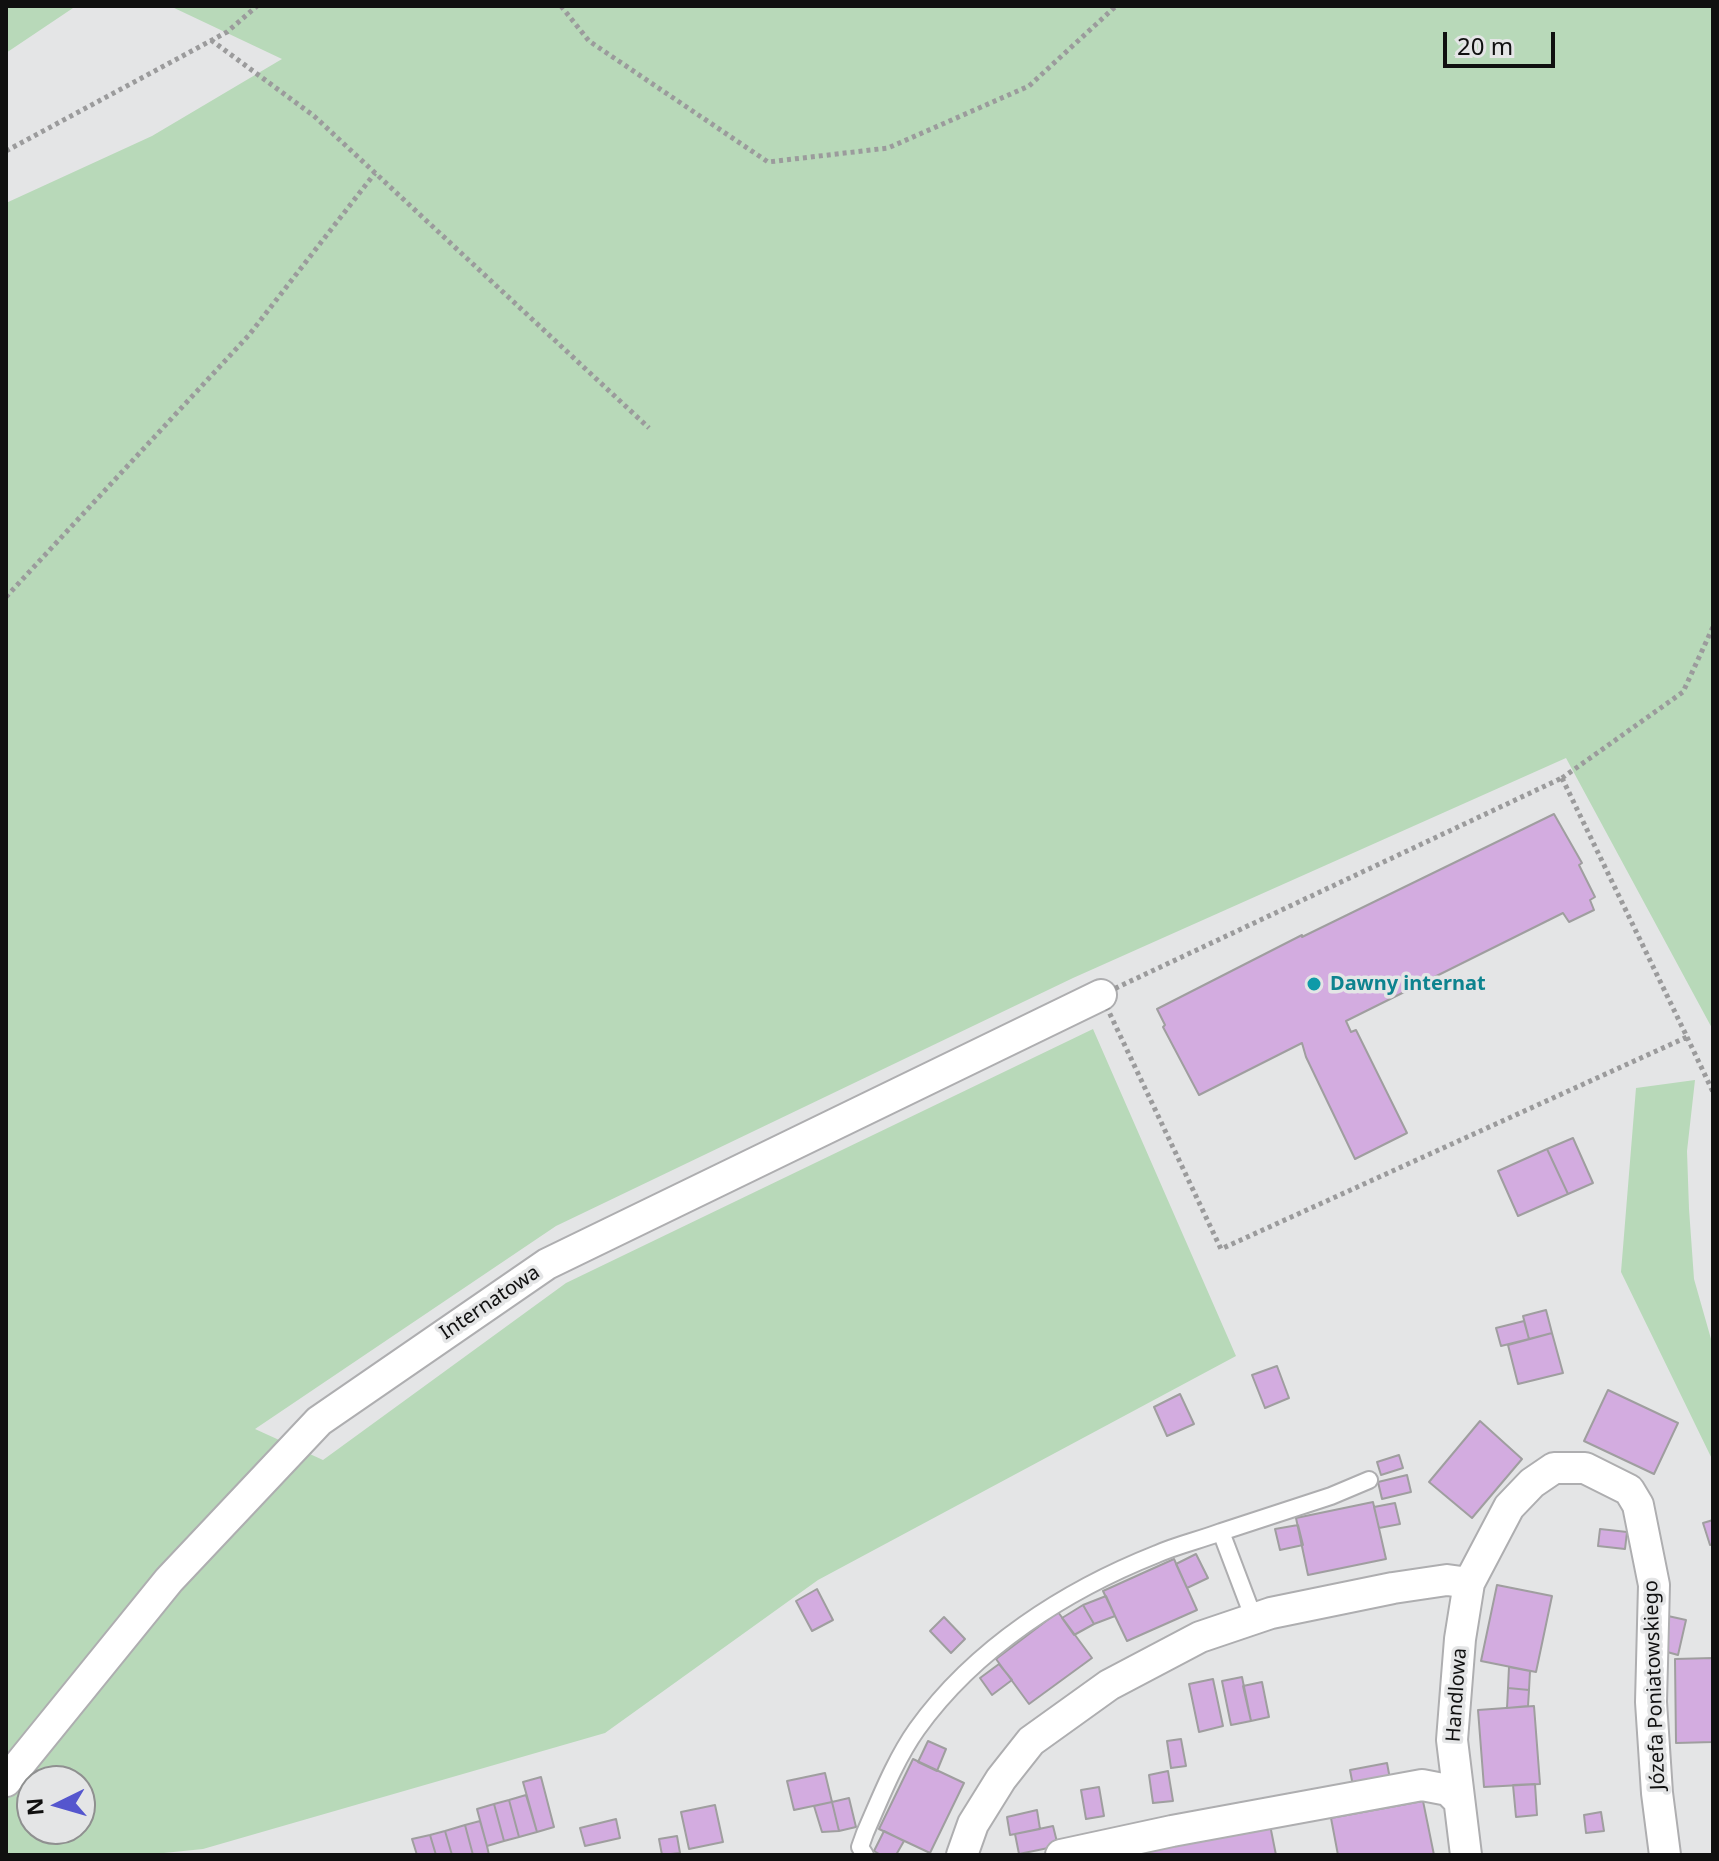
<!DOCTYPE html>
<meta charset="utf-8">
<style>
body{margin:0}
#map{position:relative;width:1719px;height:1861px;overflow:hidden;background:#e4e5e6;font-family:"Noto Sans",sans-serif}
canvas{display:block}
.frame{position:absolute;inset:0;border:8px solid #101010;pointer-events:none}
.north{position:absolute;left:16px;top:1765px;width:80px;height:80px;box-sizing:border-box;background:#e4e5e6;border:2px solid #8f9090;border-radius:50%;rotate:265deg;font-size:22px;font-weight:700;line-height:32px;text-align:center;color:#101010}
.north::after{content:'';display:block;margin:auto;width:28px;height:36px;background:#5556ce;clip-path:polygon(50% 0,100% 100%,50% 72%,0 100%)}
.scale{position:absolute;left:1443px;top:32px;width:112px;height:36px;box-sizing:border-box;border:4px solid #101010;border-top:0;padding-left:10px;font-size:24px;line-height:28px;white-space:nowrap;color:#101010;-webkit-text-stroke:6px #e4e5e6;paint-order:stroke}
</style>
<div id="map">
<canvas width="1719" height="1861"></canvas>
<div class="frame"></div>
<div class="north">N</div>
<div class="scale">20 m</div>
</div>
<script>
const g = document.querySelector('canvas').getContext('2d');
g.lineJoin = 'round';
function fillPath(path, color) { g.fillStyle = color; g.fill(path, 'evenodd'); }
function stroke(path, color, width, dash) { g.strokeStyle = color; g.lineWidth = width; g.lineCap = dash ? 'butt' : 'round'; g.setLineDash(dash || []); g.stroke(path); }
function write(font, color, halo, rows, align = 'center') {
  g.font = font + ' "Noto Sans",sans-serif'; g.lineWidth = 7; g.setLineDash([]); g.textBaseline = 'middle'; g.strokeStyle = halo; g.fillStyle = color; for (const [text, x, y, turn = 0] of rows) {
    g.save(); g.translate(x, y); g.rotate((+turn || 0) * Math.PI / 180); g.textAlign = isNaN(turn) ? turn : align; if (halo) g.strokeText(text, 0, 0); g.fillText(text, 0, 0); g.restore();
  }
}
fillPath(new Path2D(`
 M6,6H76L6,53Z
 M170,6H1713V1030L1566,758L1073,978L556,1226L255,1429L323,1460L566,1283L1093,1029L1236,1356L818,1580L605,1733L203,1849L144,1855H6V203L152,136L282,59ZM32,1781H80V1829H32Z
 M1695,1080L1687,1151L1689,1209L1694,1279L1713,1346V1461L1621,1272L1636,1088Z`), '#b8d9b9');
const building = new Path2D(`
 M1554,814L1582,863L1579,865L1595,897L1590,900L1594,910L1569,922L1563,913L1346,1021L1351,1032L1356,1030L1407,1133L1355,1159L1306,1057L1302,1043L1199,1095L1163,1027L1165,1025L1157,1009L1302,935V937Z
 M1573,1138L1593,1183L1568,1194L1547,1149Z
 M1547,1149L1568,1194L1518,1216L1498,1171Z
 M1546,1310L1552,1333L1529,1339L1523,1316Z
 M1524,1321L1529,1339L1501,1346L1496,1328Z
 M1552,1333L1563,1373L1518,1384L1508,1345Z
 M1277,1366L1289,1398L1265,1408L1252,1375Z
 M1608,1390L1678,1423L1654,1474L1584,1441Z
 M1180,1394L1194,1424L1167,1436L1154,1407Z
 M1480,1421L1522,1459L1472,1518L1429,1482Z
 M1399,1455L1403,1468L1381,1475L1377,1462Z
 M1407,1475L1411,1492L1382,1499L1378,1482Z
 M1373,1502L1386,1559L1308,1575L1296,1518Z
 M1395,1503L1400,1524L1379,1528L1374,1507Z
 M1713,1520V1544L1710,1545L1703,1523Z
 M1298,1525L1303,1545L1280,1550L1275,1529Z
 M1600,1529L1627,1532L1625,1549L1598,1546Z
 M1196,1554L1208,1578L1187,1588L1176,1564Z
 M1174,1559L1197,1610L1127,1641L1103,1591Z
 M1497,1585L1552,1596L1536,1672L1481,1661Z
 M817,1589L833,1620L812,1631L796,1601Z
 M1106,1596L1115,1616L1094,1624L1083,1605Z
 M1083,1605L1094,1624L1074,1635L1062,1618Z
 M1058,1612L1092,1658L1029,1704L996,1659Z
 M1668,1616L1686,1620L1678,1655L1660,1650Z
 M944,1617L965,1639L951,1653L930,1631Z
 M1713,1658V1742L1676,1743L1675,1659Z
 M999,1664L1012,1680L992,1695L980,1678Z
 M1509,1667L1530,1671L1529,1690L1508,1688Z
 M1242,1677L1251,1721L1231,1725L1222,1681Z
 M1213,1679L1223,1726L1199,1732L1189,1684Z
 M1262,1682L1269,1717L1251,1721L1243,1686Z
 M1508,1688L1529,1690L1528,1706L1507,1708Z
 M1534,1706L1540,1784L1484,1787L1478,1710Z
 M1181,1739L1186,1766L1171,1768L1167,1741Z
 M928,1741L946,1749L937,1771L918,1762Z
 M913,1759L964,1783L930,1853L879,1829Z
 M1387,1763L1390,1779L1353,1786L1350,1770Z
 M1168,1771L1173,1801L1153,1803L1149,1775Z
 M825,1773L832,1802L794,1810L787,1781Z
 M541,1777L554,1827L537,1832L523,1782Z
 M1535,1784L1537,1815L1516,1817L1513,1785Z
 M1099,1787L1104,1816L1086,1819L1081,1790Z
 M526,1795L537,1832L519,1837L509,1800Z
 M849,1798L856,1827L839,1831L832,1802Z
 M509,1800L519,1837L504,1841L494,1804Z
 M1423,1801L1434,1855H1338L1331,1818Z
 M832,1802L839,1831L822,1832L814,1806Z
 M494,1804L504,1841L487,1846L477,1809Z
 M715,1805L723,1842L689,1849L681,1812Z
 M1037,1810L1040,1829L1010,1835L1007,1817Z
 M1601,1812L1604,1831L1586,1833L1584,1815Z
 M616,1819L620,1838L585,1846L580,1828Z
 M480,1821L487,1846L489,1855H473L465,1825Z
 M465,1825L473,1855H452L445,1831Z
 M1270,1825L1276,1855H1149L1148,1849Z
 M1053,1826L1058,1846L1019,1854L1015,1834Z
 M445,1831L452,1855H436L430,1835Z
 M884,1831L904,1841L896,1855H881L874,1851Z
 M430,1835L436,1855H417L412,1839Z
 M677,1836L680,1853L662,1855L659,1839Z`);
fillPath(building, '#d3ace0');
stroke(building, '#9f9e9f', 2);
const lane = new Path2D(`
 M1254,1619L1221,1532L1331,1496L1369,1480
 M865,1855L860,1847L865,1833C880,1799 895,1760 917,1729C975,1648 1066,1590 1157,1554C1177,1545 1200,1540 1221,1532`);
const street = new Path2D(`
 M6,1781L169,1580L319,1421L547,1264L1101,995
 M962,1855L973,1824L1001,1779L1031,1741L1109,1685L1200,1637L1271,1613L1393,1588L1447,1580L1469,1583L1509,1507L1532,1483L1554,1468H1585L1629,1490L1638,1505L1654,1585L1651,1702L1657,1793L1665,1855
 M1061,1855L1172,1831L1422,1785L1448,1790L1459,1801
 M1466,1855L1452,1740L1460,1639L1469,1583`);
stroke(lane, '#aeaeb0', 20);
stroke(street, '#aeaeb0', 34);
stroke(new Path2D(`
 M561,6L589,41L768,162L888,148L1029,86L1116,6
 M211,40L314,116L649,428
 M6,151L227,32L257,6
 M6,597L249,335L375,173
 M1562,778L1687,1037L1221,1249L1101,995Z
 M1562,778L1683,692L1713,627
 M1687,1037L1713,1092`), '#9b9b9c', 5, [4, 4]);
stroke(lane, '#fff', 16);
stroke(street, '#fff', 30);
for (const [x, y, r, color] of [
 [1314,984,8,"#0f9aa8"]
]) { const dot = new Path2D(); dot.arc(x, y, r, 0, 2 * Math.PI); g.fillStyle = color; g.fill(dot); stroke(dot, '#e4e5e6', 3); }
write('bold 20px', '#0d838f', '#e4e5e6', [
 ["Dawny internat",1330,984]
], 'left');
write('20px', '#101010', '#e4e5e6', [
 ["Internatowa",490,1303,-34],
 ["Józefa Poniatowskiego",1655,1685,-92],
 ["Handlowa",1457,1695,-86]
]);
</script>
